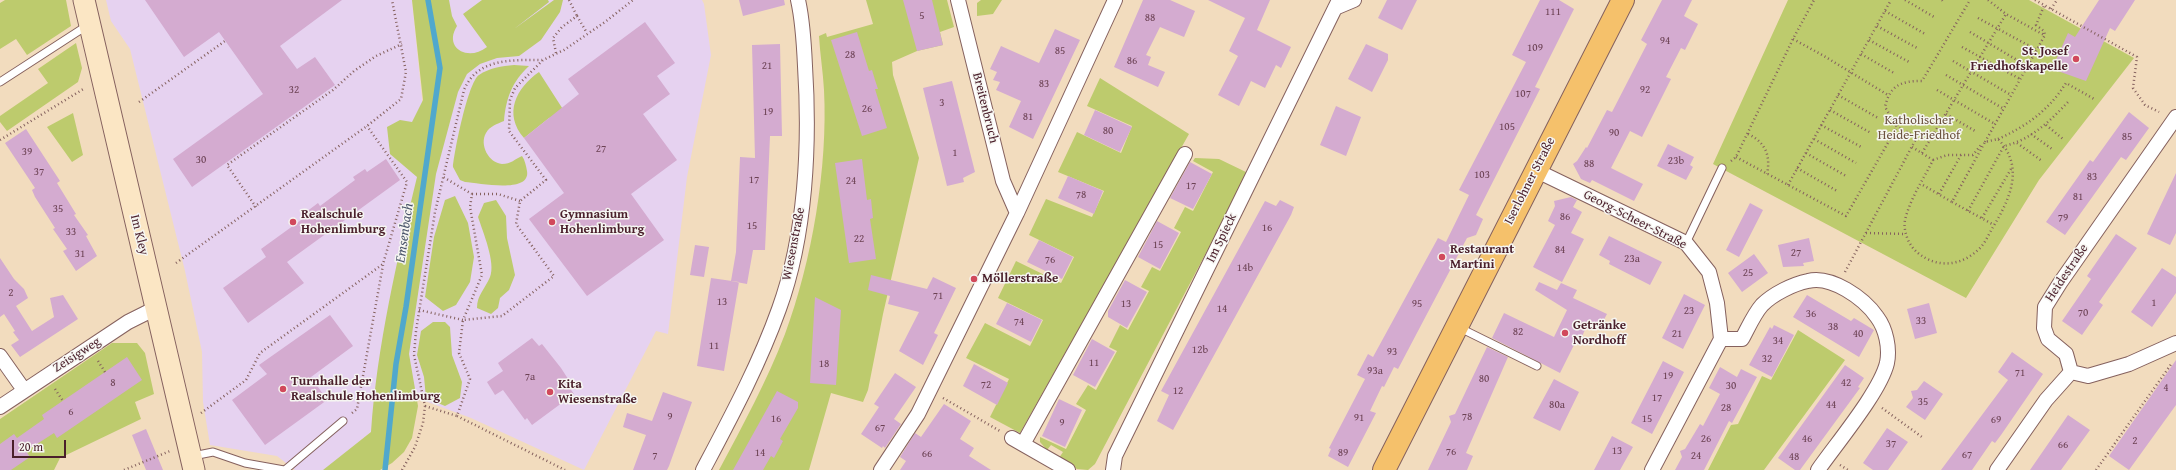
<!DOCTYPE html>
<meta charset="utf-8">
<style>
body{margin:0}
#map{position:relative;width:2176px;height:470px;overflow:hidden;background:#f2dcbe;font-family:"Gentium Book Plus",serif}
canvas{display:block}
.scale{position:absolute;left:12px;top:440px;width:54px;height:18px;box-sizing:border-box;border:2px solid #4a1f2b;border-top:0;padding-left:5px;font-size:12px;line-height:14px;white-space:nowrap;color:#4a1f2b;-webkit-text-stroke:3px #f6f6f2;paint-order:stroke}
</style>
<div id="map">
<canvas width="2176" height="470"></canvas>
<div class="scale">20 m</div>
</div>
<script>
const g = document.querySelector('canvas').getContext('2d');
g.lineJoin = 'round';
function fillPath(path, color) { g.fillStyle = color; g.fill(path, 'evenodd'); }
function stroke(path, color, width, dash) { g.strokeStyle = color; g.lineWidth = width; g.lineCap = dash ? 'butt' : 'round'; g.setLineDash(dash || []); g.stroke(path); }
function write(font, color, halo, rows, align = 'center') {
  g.font = font + ' "Gentium Book Plus",serif'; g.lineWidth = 3; g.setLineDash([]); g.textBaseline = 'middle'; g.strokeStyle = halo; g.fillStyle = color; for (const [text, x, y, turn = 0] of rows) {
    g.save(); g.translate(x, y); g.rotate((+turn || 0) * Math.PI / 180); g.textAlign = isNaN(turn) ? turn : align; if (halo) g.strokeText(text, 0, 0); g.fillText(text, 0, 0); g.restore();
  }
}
fillPath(new Path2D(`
 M106,0H412L422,99V173L371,432L325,470H295L277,456L210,445L203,402L202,352L185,271L130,49L111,21Z
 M434,0H702L704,4L711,55L687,177L668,334L656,331L584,470L471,418L414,397L404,354Z`), '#e6d2f0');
fillPath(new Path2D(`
 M5,0H66L71,26L27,55L16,39L0,49V3Z
 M412,0H449L452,16L457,26C443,48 468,62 487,47L463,14L482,0H548L549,2L514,29L554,0H563L560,12L541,40L519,56L497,58L480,64L467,74L458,92L436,174L409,354L418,406L412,438L404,452L392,463L380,470H323L371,432C377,346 397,260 417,177L390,154L387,127L400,120L412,122L423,100Z
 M866,0H947L954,27L940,32L943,45L917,51L892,62L893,75L919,158L883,314L868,390L863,402L831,393L809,470H719C743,425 767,381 785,334C812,262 828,167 824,90C823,72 820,54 819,36L826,33L827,37L873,24Z
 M981,0H1002L993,14L977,16V3Z
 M1788,0H2029L2134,58L2039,180L1966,298L1713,164Z
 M76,43L82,68L78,82L7,131L0,122V116L48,83L38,69Z
 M514,65L529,66C512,82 506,98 504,121C497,124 490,126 486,133C479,145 489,163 502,164C511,164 515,159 522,156C525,160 526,166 527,171C531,194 479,183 465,182L460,180L453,167C454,153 468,82 479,75C489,68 502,66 514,65Z
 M539,72L566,114L549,118L524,138C503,114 516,88 539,72Z
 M1100,78L1189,134L1020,433L990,417L1009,379L966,358L985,323L1030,346L1043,320L998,298L1016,261L1061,283L1074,257L1029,235L1046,199L1092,217L1104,191L1058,172L1077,132L1121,153L1132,126L1087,106Z
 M73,113L83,155L72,162L47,127Z
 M1195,158L1219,159L1248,173L1095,464L1088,470L1077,469L1059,458L1063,452L1051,445L1047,450L1040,442V437L1066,449L1086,410L1076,404L1088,385L1096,390L1117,351L1109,347L1120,325L1128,330L1149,291L1141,287L1152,267L1160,271L1181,232L1174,228L1185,207L1193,211L1213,172L1193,161Z
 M455,196L468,223L474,257L470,282L456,305L443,311L425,297L434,237L445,200Z
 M496,200L506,216L507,238L515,275L509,290L500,298L498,308L491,314L477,308C477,295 485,289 490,277C496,263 483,232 478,217L484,203Z
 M433,322H445L450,327L452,355L462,382L460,398L445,406L426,398L424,377L417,355L421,331Z
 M1798,330L1845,360L1764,470H1708L1731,425L1738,424L1762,376L1771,380Z
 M112,343H137L145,353L154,394L135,402L141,419L60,458L54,470H0V419Z`), '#bdcb6d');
stroke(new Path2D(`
 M385,470L396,364L406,307L440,68L428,0`), '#50a8cd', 5.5);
fillPath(new Path2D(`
 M145,0H342L280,46L297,69L315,57L335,85L192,187L173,159L263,94L219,32L184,57Z
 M739,0H784L785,5L743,16Z
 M903,0H932L943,45L917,51Z
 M1143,0H1170L1195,11L1184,37L1160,27L1146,55L1151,57L1148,65L1165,72L1158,87L1114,67Z
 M1208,0H1270L1257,30L1291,47L1281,68L1276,65L1265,88L1251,81L1239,106L1218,95L1238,56L1229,51L1245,18Z
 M1387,0H1417L1402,30L1378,18Z
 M1540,0H1559L1574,9L1535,87L1540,89L1476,215L1483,219L1476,235L1467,238L1398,369L1394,367L1384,387L1382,386L1370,411L1376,413L1348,467L1328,456L1331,449L1329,448L1365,379L1357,375L1368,354L1373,357L1438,238L1446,242L1469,195L1459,190L1526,62L1512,55Z
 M1662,0H1692L1684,16L1698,24L1685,50L1681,48L1666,77L1671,79L1642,137L1630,131L1611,168L1643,184L1634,201L1592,180L1590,183L1581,179L1573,164L1577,161L1586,147L1587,148L1607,110L1612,112L1647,44L1641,40Z
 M2099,0H2135L2115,31L2110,28L2086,81L2052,69L2068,33L2075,37Z
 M645,22L675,63L657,76L670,94L643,114L677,160L631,194L664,240L587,296L529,219L564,193L524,138L579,94L568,79Z
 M1055,29L1080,40L1033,139L1009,127L1021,101L996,90L1000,82L993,80L997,72L990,69L1001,46L1039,63Z
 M857,32L869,71L872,70L875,80L878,89H875L887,128L862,136L831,40Z
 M780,44L782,136H770L765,250H753L747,284L731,281L736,252L740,157L755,158L752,45Z
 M1366,44L1388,54V60L1372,92L1348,79Z
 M952,81L975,172L963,178L964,182L947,186L923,88Z
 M1336,106L1361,117L1346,156L1320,145Z
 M1095,110L1132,127L1120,152L1084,135Z
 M2129,112L2149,128L2126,160L2121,157L2065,235L2046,222L2090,160L2093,162Z
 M26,129L60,181L57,183L76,214L74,215L88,235L86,236L97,256L76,271L63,251L67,249L53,229L55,228L35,197L32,190L35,188L5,143Z
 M1668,144L1694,157L1690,165L1693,167L1686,180L1657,166Z
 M386,159L400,180L287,262L304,283L248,323L223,288L266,257L261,249L308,215L306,212L318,203L320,206L355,180L353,177L365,169L367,172Z
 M862,159L867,200L871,199L872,209L873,218L870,219L876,259L849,263L835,163Z
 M1190,162L1212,174L1193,209L1170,198Z
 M2176,173V233L2170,245L2147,234Z
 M1068,176L1103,191L1094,214L1058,198Z
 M1571,197L1577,200L1573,207L1582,212L1571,233L1584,239L1562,282L1533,267L1555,225L1548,221L1555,206L1554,201Z
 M1280,200L1294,207L1291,215L1173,430L1157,421L1169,395L1161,391L1265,201L1276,206Z
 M1750,203L1763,210L1739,257L1726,250Z
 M1157,221L1179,233L1160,269L1138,257Z
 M2116,234L2137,248L2099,302L2103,305L2082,335L2062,321L2091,279L2087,276Z
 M1609,236L1662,262L1650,285L1609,264L1610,261L1599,255Z
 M1809,238L1814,261L1803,263L1804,266L1783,267L1778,245Z
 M1039,240L1073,257L1062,279L1027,262Z
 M695,245L709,247L704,277L690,275Z
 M1754,254L1768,273L1742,292L1728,273Z
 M0,258L14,279L24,289L28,298L16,306L32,331L54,317L50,298L63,295L78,319L20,357L11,345L19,340L13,332L15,331L4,314L0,317Z
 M2162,268L2176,277V293L2152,327L2131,312Z
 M871,275L927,289L933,277L956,288L934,333L938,335L923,365L899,351L919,312L888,304L890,296L868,290Z
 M711,278L739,282L724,371L697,366Z
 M1125,280L1147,292L1127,328L1108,317V311Z
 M1539,282L1557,290L1561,283L1577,290L1573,298L1607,314L1600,327L1588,323L1580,341L1575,343L1560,373L1492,338L1504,313L1554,337L1567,310L1535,290Z
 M1684,294L1705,305L1683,349L1662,338Z
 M1807,295L1851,321L1854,318L1874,330L1859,357L1793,317Z
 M815,297L841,310L836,385L810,383Z
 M1007,303L1042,320L1031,342L996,324Z
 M1929,303L1937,333L1915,339L1907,309Z
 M330,315L353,346L311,377L327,400L265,445L232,400L267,374L259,365Z
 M1774,325L1794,335L1772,377L1749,365L1770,327L1772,329Z
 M532,338L539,346L542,344L561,368L572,385L569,387L574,394L532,425L527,418L525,420L503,390L495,395L487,382L503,371L498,363Z
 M1092,339L1115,352L1095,387L1073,375Z
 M1487,347L1508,357L1466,453L1473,456L1467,470H1428L1451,422L1449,416L1455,414Z
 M2012,352L2043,374L2001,435L1995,443L1992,441L1972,470H1941L2008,380L1998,372Z
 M127,357L142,380L57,438L54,433L26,451L30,457L11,470H0V444L14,434L17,438L44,419L42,415Z
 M2176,360V405L2129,470L2109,456Z
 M1663,361L1684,372L1652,434L1631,423Z
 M974,364L1008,383L997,405L963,386Z
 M1845,365L1864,378L1858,387L1860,388L1800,470H1795L1778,458Z
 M1720,367L1737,377L1741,369L1757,377L1732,423L1729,421L1704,470H1675L1682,457L1680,451L1685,449L1700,424L1703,426L1720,394L1709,388Z
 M895,373L916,387L894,419L901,424L885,448L883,446L882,448L861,434L879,407L874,404Z
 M1554,379L1579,392L1560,431L1533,418Z
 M1924,381L1943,394L1925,420L1906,407L1913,398L1911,391L1917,390Z
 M777,391L798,402V408L780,439L783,441L774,458L771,456L763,470H733Z
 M663,392L692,402L669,466L667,470H633L646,435L623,427L627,413L652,421Z
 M1059,399L1082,410L1065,447L1042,436Z
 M944,404L971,421L960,439L974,448L969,456L991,470H900L906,461L900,457L915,433L921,437Z
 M2068,415L2090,430L2061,470H2030Z
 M1887,428L1908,442L1888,470H1873L1863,463Z
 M146,429L163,470H146L132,435Z
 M1612,436L1633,447L1620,470H1594Z`), '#d4abd0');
const lane = new Path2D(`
 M0,82L88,25
 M1686,243L1722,168
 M1458,327L1537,366
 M193,456L213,452L245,463L284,470
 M285,470L343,421`);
const street = new Path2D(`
 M958,0L1003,181L1017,213
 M1335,8L1354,0
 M1535,170L1686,243L1709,272L1717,303L1721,339L1652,470
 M1721,339H1742C1748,328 1754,314 1762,305C1773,294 1793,284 1808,281C1831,275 1864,298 1877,317C1886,329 1890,348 1887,363C1880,392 1836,444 1818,470
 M0,356L24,390
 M2071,372L2088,376L2129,364L2176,343
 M0,407L128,322L156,308
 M1012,438L1068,470
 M1023,444L1185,154
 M703,470C731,417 759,365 779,309C806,235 810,144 805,66C804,44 803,22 798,0
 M881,470L918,414L1017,213L1115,0
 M1113,470L1115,456L1339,0
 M1997,470L2046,400L2071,372L2066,354L2048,339L2044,328L2045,307L2060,283L2176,117`);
const secondary = new Path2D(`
 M84,0L194,470`);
const primary = new Path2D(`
 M1384,470L1623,0`);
stroke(lane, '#85615e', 9);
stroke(street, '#85615e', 16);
stroke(secondary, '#85615e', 23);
stroke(primary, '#85615e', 24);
stroke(new Path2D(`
 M569,0L577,16
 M1905,0L1936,18
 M1942,0L1943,1
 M1988,0L2006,14L2044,35
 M2035,0L2137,57L2133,88L2145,105L2159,112
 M2051,9L2057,0
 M1885,11L1925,34
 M1978,18L2037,50
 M1877,26L1917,48
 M1970,32L2027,66
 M1793,39L1824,56L1888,95
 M1869,40L1909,62
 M1962,47L2020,79
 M556,53L553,38L562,27L577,16L587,33
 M1861,54L1894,73
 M1953,61L2011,95
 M1946,75L2004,109
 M1937,90L1995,124
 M1838,95L1878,118
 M139,102L225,41
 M1830,110L1871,133
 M1946,114L1975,131
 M1821,125L1863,148
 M2046,125L2063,139
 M1748,134C1765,142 1771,155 1767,174
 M2031,134L2052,149
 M1814,139L1856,163
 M1998,139C2027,126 2049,110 2066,83L2094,99
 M0,140L85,88
 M1985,142L2045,35L2044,31L2036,25L2044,6
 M2017,143L2042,161
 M1912,147L1933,160C1923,180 1910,199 1905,220C1903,232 1909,246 1918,253C1938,269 1962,266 1980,248C1985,243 1989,234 1993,227C2010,199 2025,167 1998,139L1985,142L1952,202L1921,184
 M1806,153L1846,176
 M1922,153L2006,14
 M1736,157L1846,216L1897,127L1885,107C1890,85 1901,81 1922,81L1970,0
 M1933,160L1947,155H1973L1981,145
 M1731,161L1736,157L1793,39L1814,0
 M1797,168L1837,191
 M1788,185L1891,0
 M472,194H498L520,201
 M1939,194L1961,155
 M1952,202L1994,225
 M256,207L227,165L333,90L354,71L376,56L402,44
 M1968,211L2004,146C2031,140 2050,121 2068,102
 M1982,218L2011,169
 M1866,233L1906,234
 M176,263L367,126L401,99L406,72L392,0
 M1845,272L1917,137L1897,127
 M419,310L463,320L482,275L470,207L472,194L443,177
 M98,361L105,372
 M55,389L63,401
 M943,398L1000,431
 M425,406L457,416L470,379L459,353L463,320L502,316L554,276L516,224L520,201L546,180L509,131L510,100L515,88L543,60L564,50L605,22L633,0
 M1882,408L1922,437
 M201,413L246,380L260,353L383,264L407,182L367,126
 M352,413L357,409L383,265
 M457,416L565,470
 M1840,465L1848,470
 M124,470L170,451
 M402,470L415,447L423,423L425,406L414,355L416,331L435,212L464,90C477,58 512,60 542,60
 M2096,470L2172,363`), '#85615e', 2.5, [1, 3]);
stroke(lane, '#fff', 7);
stroke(street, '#fff', 14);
stroke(secondary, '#fbe6c4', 21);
stroke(primary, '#f5c16b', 22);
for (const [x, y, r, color] of [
 [2076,59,4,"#d1495b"],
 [293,222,4,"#d1495b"],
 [552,222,4,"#d1495b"],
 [1442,257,4,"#d1495b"],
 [974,279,4,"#d1495b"],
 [1565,333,4,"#d1495b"],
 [283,389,4,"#d1495b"],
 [550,392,4,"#d1495b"]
]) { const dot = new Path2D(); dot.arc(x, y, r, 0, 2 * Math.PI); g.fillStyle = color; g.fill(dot); stroke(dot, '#f6f6f2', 1.5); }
write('11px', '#6c4254', null, [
 ["111",1553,12],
 ["5",922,16],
 ["88",1150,18],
 ["94",1665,41],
 ["109",1535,48],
 ["85",1060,51],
 ["28",850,55],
 ["86",1132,61],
 ["21",767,66],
 ["83",1044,84],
 ["32",294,90],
 ["92",1645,90],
 ["107",1523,94],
 ["3",942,103],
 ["26",867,109],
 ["19",768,112],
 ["81",1028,117],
 ["105",1507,127],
 ["80",1108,131],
 ["90",1614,133],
 ["85",2127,137],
 ["27",601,149],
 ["39",27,152],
 ["1",955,153],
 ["30",201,160],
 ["23b",1676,161],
 ["88",1589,164],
 ["37",39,172],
 ["103",1482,175],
 ["83",2092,177],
 ["17",754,180],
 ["24",851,181],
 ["17",1191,186],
 ["78",1081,195],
 ["81",2078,197],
 ["35",58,209],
 ["86",1565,217],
 ["79",2063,218],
 ["15",752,226],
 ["16",1267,228],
 ["33",71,232],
 ["22",859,239],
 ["15",1158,245],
 ["84",1560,250],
 ["27",1796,253],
 ["31",80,254],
 ["23a",1632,259],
 ["76",1050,260],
 ["14b",1245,268],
 ["25",1748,273],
 ["2",11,293],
 ["71",938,296],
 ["13",722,302],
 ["1",2154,303],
 ["13",1126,304],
 ["95",1417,304],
 ["14",1222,309],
 ["23",1689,311],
 ["70",2083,313],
 ["36",1811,314],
 ["33",1921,321],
 ["74",1019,322],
 ["38",1833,327],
 ["82",1518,332],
 ["21",1677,334],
 ["40",1858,334],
 ["34",1778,341],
 ["11",714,346],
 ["12b",1200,350],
 ["93",1392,352],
 ["32",1767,359],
 ["11",1094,363],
 ["18",824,364],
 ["93a",1375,371],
 ["71",2020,373],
 ["19",1668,376],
 ["7a",530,377],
 ["80",1484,379],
 ["8",113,383],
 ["42",1846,383],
 ["72",986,385],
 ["30",1731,386],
 ["4",2166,388],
 ["12",1178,391],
 ["17",1657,398],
 ["35",1923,402],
 ["80a",1557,405],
 ["44",1831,405],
 ["28",1726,408],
 ["6",71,412],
 ["9",670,417],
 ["78",1467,417],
 ["91",1359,418],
 ["16",776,419],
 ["15",1647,419],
 ["69",1996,420],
 ["9",1062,423],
 ["67",880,428],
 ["26",1706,439],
 ["46",1807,439],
 ["2",2135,441],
 ["37",1891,444],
 ["66",2063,445],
 ["13",1617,451],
 ["76",1451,452],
 ["14",760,453],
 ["89",1343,453],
 ["66",927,454],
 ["67",1967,455],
 ["7",655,456],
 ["24",1696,456],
 ["48",1794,457]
]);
write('bold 13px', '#4a1f2b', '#f6f6f2', [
 ["St. Josef",2068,52,"right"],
 ["Friedhofskapelle",2068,67,"right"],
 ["Realschule",301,215],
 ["Hohenlimburg",301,230],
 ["Gymnasium",560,215],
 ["Hohenlimburg",560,230],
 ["Restaurant",1450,250],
 ["Martini",1450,265],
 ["Möllerstraße",982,279],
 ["Getränke",1573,326],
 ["Nordhoff",1573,341],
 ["Turnhalle der",291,382],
 ["Realschule Hohenlimburg",291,397],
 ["Kita",558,385],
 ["Wiesenstraße",558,400]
], 'left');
write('13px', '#4a1f2b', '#f6f6f2', [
 ["Breitenbruch",985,108,76],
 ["Iserlohner Straße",1530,181,-63],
 ["Georg-Scheer-Straße",1635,220,27],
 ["Im Kley",139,235,76],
 ["Im Spieck",1222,238,-64],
 ["Wiesenstraße",794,244,-79],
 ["Heidestraße",2067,273,-56],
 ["Zeisigweg",77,355,-33]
]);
write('13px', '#6c533f', '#f6f6f2', [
 ["Katholischer",1919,121],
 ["Heide-Friedhof",1919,136]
]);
write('italic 14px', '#4c566c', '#f6f6f2', [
 ["Emsenbach",405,233,-82]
]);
</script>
